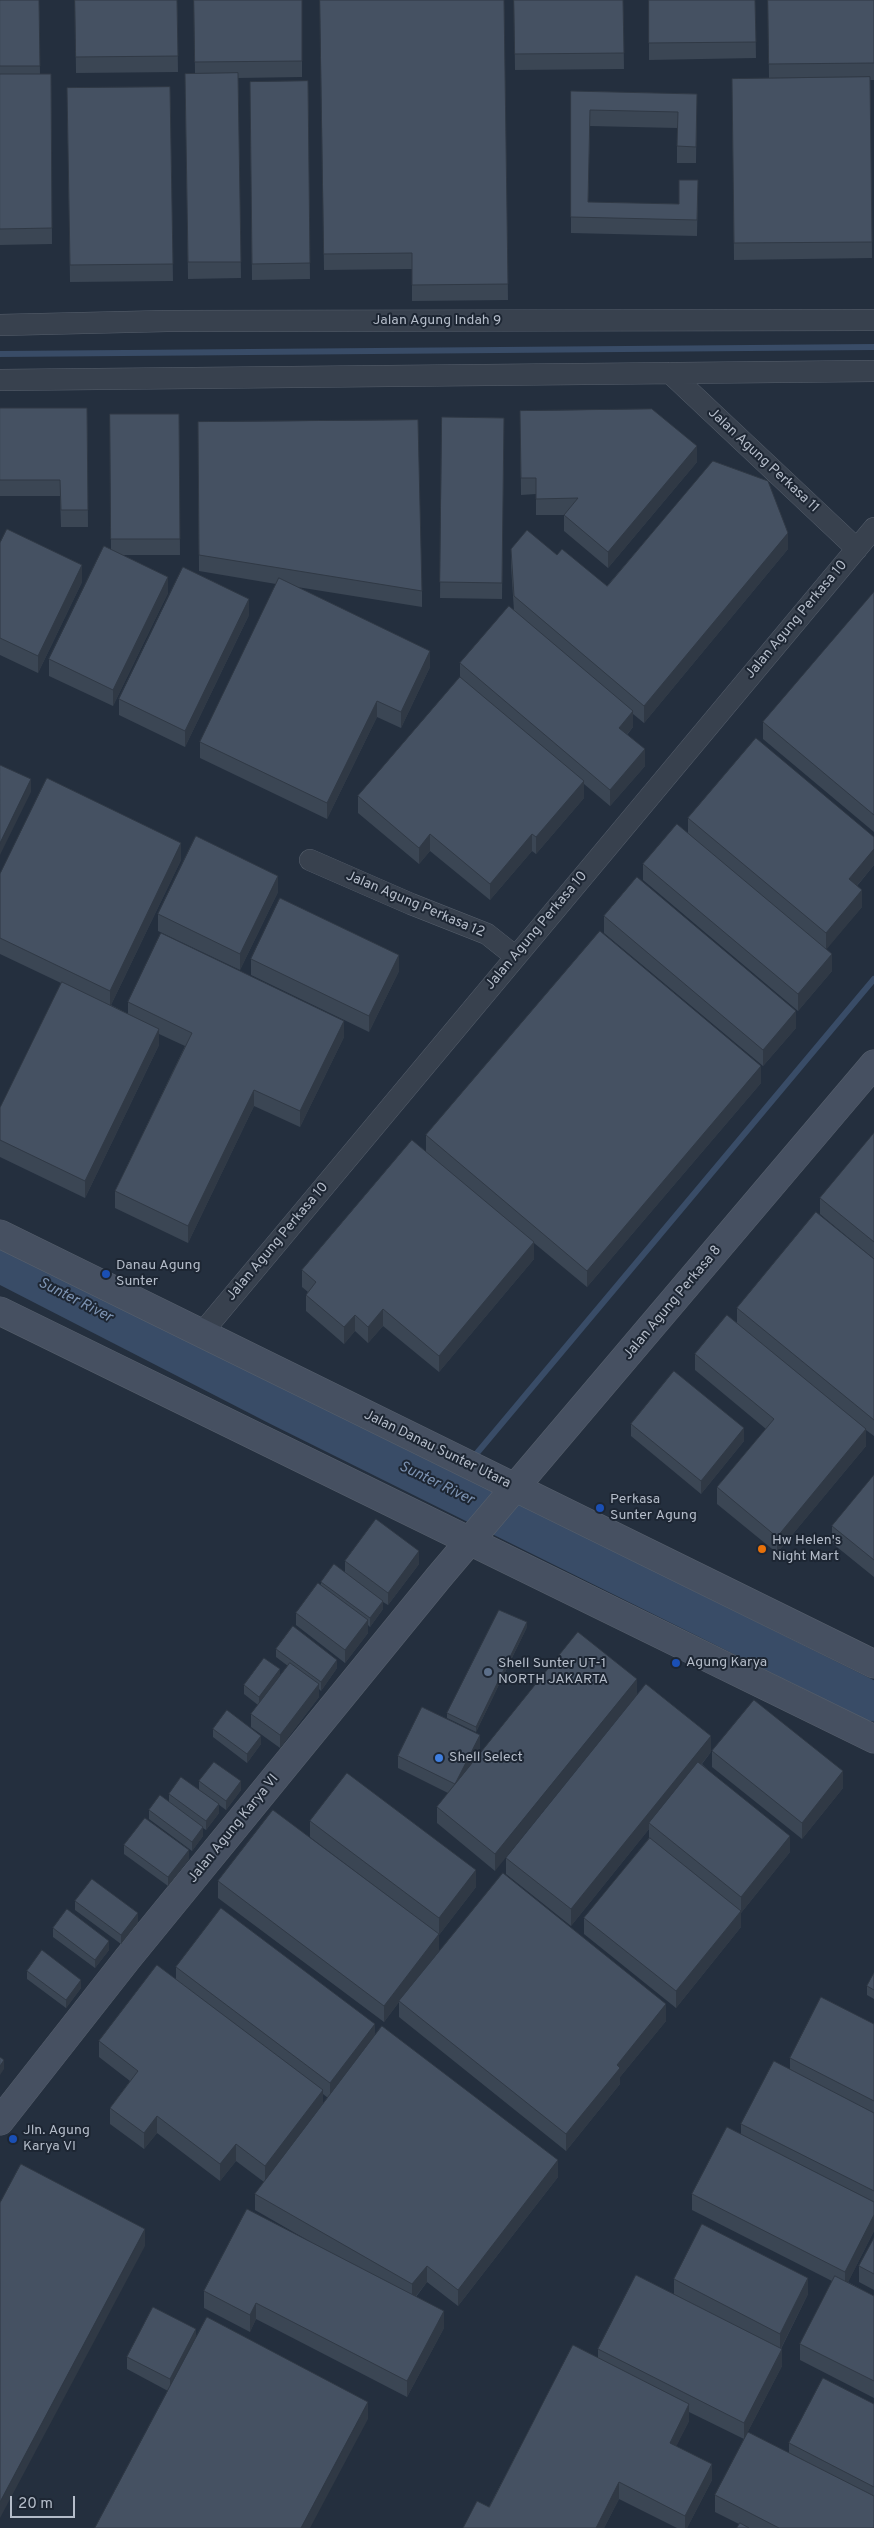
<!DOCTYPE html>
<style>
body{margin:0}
#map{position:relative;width:874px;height:2528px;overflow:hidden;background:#242f3e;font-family:Overpass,sans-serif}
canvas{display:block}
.scale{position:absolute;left:10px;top:2496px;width:65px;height:22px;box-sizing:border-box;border:2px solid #b4bcc9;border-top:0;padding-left:6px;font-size:15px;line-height:18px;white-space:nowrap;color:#b4bcc9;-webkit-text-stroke:4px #1d2633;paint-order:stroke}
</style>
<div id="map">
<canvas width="874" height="2528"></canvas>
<div class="scale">20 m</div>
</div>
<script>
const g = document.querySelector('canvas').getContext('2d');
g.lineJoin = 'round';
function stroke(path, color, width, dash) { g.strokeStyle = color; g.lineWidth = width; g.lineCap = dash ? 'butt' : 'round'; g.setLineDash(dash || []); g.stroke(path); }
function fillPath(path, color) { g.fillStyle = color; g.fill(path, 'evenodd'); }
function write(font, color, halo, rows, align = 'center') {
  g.font = font + ' Overpass,sans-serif'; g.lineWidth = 4; g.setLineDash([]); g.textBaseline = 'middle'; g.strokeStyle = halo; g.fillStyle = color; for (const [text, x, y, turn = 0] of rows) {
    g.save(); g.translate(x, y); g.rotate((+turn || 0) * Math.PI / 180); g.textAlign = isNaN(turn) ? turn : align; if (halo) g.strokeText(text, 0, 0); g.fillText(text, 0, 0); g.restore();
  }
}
stroke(new Path2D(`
 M0,354L874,347
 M472,1459L874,979
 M446,1489L464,1468`), '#394c67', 6);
stroke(new Path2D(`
 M0,1263L280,1407L874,1702`), '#394c67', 39);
const street = new Path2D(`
 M0,325L167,321L874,320
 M670,373L857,549
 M0,380L874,371
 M310,860L411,904L487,934L516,957
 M201,1334L874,528`);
const secondary = new Path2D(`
 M0,1234L874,1664
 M0,1311L874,1739
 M0,2121L128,1958L439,1577L874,1064`);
stroke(street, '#565f6c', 22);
stroke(secondary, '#565f6c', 29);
stroke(street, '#38414e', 21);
stroke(secondary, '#465061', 28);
fillPath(new Path2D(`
 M0,0H39L40,74H51L52,244L0,245Z
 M75,0H177L178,72L76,73Z
 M194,0H302V77L238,78L241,278L188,279L185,74H195Z
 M320,0H504L508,300L412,301V269L324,270Z
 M514,0H623L624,69L515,70Z
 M649,0H755L756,58L649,60Z
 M768,0H874V80H870L872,258L734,260L732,79L769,78Z
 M308,81L310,279L252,280L250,82Z
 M170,87L173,281L70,282L67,88Z
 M571,91L697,94L696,163H677V128L590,126L588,202L679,204L698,180L697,236L571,233Z
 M0,408H87L88,527H61L60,496H0Z
 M520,411L697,462L608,568L564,531V515H536V494L521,495Z
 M110,414H179L180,555H123L168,593L113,706L49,676V659L111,550Z
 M442,417L504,418L502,599L440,598Z
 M198,422L422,591V607L297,587L430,667L401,728L377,717L327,819L200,758V742L276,584L199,571Z
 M0,543L82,582L38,673L0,655Z
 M511,549L557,555L607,586L788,549L644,723L633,714V727L627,735L645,766L610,806L584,784V798L536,854L532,851L490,900L430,851L419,864L358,813V796L460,678V663L514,611L511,566Z
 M874,592V832L763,739V722Z
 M249,615L185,747L119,715V699Z
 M688,818L874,865L857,886L862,907L826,949L832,971L798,1011L643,880V864L688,834Z
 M181,860L111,1005L128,1014V1002L344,1037L300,1127L254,1106L188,1243L115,1208V1191L185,1046L159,1034V1045L85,1198L0,1157V1108L61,983L0,954V874Z
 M278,892L240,970L158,931V914Z
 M604,916L796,1028L763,1066L604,933Z
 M251,959L399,971L369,1032L251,975Z
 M761,1083L587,1287L534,1243V1259L439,1372L383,1326L368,1343L355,1331L344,1344L306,1311V1295L308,1292L302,1287V1270L426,1151V1135Z
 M874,1133V1259L820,1214V1198Z
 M874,1259V1436L866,1430V1446L777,1553L717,1504V1487L766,1429L695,1370V1354L737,1324V1308Z
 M631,1424L744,1441L701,1494L631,1436Z
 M874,1475V1577L832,1543V1526Z
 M345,1561L419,1564L388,1605L383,1602V1609L370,1627L368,1625V1633L345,1663L296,1625V1613L321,1586V1582L345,1572Z
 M527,1627L476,1732L447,1718V1713Z
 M578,1632L495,1871L437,1823V1807L448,1793L398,1768V1756L480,1748L472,1764Z
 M276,1649L337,1668L321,1691L319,1689V1697L280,1748L251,1727V1714L258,1705L244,1694V1685L280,1676L288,1666L276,1657Z
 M213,1729L261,1744L247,1763L213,1737Z
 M712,1751L843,1788L802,1839L712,1767Z
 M711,1752L702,1764L790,1852L741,1913V1927L676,2008L584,1934V1918L649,1838V1829L571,1926L506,1874V1858Z
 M199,1781L241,1790L226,1810L199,1790Z
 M169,1794L219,1813L206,1830L203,1828V1836L192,1851L149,1819V1810L169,1802Z
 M310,1821L476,1887L439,1935L310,1837Z
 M124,1845L189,1859L168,1886L124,1854Z
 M218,1881L439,1951L418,1978L666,2021L620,2077V2084L566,2151L399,2017V2002L384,2022L218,1898Z
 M75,1901L138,1922L121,1944L75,1910Z
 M53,1928L109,1950L95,1968L53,1937Z
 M176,1967L375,2036L558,2177L458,2306L427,2282L416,2297L444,2328L407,2397L256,2319L250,2332L204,2308V2291L309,2241L255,2210V2194L264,2182L236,2161L220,2181L157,2133L144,2149L110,2124V2108L130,2081L99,2057V2041L176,1979ZM323,2094L328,2098L323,2104Z
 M27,1971L81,1988L66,2008L27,1979Z
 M874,1973V1999L867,1995V1986Z
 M874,2024V2231L848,2282L874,2296V2398L800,2360V2344L832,2281L692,2210V2194L741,2134V2124L790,2070V2058Z
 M874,2238V2290L859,2282V2266Z
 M674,2279L808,2294L781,2349L782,2366L744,2439L689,2412V2421L676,2446L712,2480L687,2528H677L619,2499L604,2528H463L489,2507L598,2358V2349L674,2294Z
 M196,2337L368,2419L168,2391L127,2369V2357Z
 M874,2404V2528H737L739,2524L715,2512V2495L789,2452V2443Z`), '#3b4654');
fillPath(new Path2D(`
 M697,446V462L608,568V552Z
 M788,533V549L644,723V706Z
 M82,565V582L38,673V656Z
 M168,577V593L113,706V690Z
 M249,599V615L185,747V731Z
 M430,651V667L401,728V712Z
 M377,701V717L327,819V803Z
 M633,711V727L619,744V728Z
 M645,749V766L610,806V790Z
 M31,779V792L0,855V843Z
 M584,781V798L536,854V837Z
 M430,834V851L419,864V848Z
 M532,834V851L490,900V884Z
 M181,843V860L110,1007V991Z
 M874,849V865L849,895V879Z
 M278,876V892L240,970V954Z
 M862,890V907L826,950V933Z
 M832,954V971L798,1011V994Z
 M399,955V971L369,1032V1016Z
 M796,1011V1028L763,1066V1050Z
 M344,1021V1037L300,1127V1111Z
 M159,1029V1045L85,1198V1181Z
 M761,1066V1083L587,1287V1271Z
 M254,1090V1106L188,1243V1226Z
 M534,1242V1259L439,1372V1356Z
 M383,1309V1326L368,1343V1327Z
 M355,1315V1331L344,1344V1327Z
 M744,1428V1441L701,1494V1481Z
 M866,1429V1446L777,1553V1537Z
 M419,1551V1564L388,1605V1593Z
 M383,1601V1609L370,1627V1618Z
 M368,1620V1633L345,1663V1650Z
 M527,1622V1627L476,1732V1727Z
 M337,1660V1668L321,1691V1682Z
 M280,1669V1678L259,1705V1697Z
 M637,1679V1696L495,1871V1854Z
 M319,1684V1697L280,1748V1735Z
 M480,1735V1748L455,1796V1784Z
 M261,1736V1744L247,1763V1754Z
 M711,1736V1752L652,1825L649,1823V1829L571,1926V1909Z
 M843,1771V1788L802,1839V1823Z
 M241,1781V1790L226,1810V1801Z
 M219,1804V1813L206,1830V1821Z
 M203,1827V1836L192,1851V1842Z
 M790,1836V1852L741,1913V1897Z
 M189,1850V1859L168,1886V1877Z
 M476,1870V1887L439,1935V1918Z
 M741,1911V1927L676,2008V1991Z
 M138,1913V1922L121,1944V1935Z
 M439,1934V1951L400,2001H399V2002L384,2022V2006Z
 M109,1941V1950L95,1968V1960Z
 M81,1980V1988L66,2008V2000Z
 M666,2004V2021L620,2077V2084L566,2151V2134L617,2065Z
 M375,2024V2040L330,2099V2083Z
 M4,2060V2069L0,2075V2066Z
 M323,2090V2107L265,2183V2166Z
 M157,2116V2133L144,2149V2133Z
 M236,2144V2161L220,2181V2164Z
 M558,2160V2177L458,2306V2290Z
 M874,2215V2231L845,2288V2272Z
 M145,2229V2246L0,2518V2502Z
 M427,2266V2282L412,2301V2284Z
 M808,2278V2294L780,2350V2334Z
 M256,2303V2319L250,2332V2315Z
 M444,2311V2328L407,2397V2381Z
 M196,2329V2342L170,2392V2379Z
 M782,2349V2366L744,2439V2423Z
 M368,2402V2419L310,2528H301Z
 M689,2404V2421L670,2459V2443Z
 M712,2464V2480L687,2528H685V2516Z
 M619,2482V2499L604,2528H596Z`), '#303945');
const building = new Path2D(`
 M0,0H39L40,66H0Z
 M75,0H177L178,56L76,57Z
 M194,0H302V61L195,62Z
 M320,0H504L508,284L412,285V253L324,254Z
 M514,0H623L624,53L515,54Z
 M649,0H755L756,42L649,43Z
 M768,0H874V63L769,64Z
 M238,73L241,262H188L185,74Z
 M0,74H51L52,228L0,229Z
 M870,77L872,242L734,243L732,79Z
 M308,81L310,263L252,264L250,82Z
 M170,87L173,264L70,265L67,88Z
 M571,91L697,94L696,147L677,146L678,112L590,110L588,202L679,204V180H698L697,220L571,217Z
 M0,408H87L88,510H61L60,480H0Z
 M652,409L697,446L608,552L564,515L578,498L536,499V478H521L520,411Z
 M110,414H179L180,539H111Z
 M442,417L504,418L502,583L440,582Z
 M418,420L422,591L199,555L198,422Z
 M713,461L768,481L788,533L644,706L514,596L511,549L527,530L557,555L562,549L607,586Z
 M7,529L82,565L38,656L0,638V543Z
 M104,546L168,577L113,690L49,659Z
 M183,567L249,599L185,731L119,699Z
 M279,578L430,651L401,712L377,701L327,803L200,742Z
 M874,592V815L763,722Z
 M509,606L633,711L619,728L645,749L610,790L460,663Z
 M460,677L584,781L536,837L532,834L490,884L430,834L419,848L358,796Z
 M756,738L874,837V849L849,879L862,890L826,933L688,818Z
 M0,765L31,779L0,843Z
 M47,778L181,843L110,991L0,938V874Z
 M677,824L832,954L798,994L643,864Z
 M196,836L278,876L240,954L158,914Z
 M637,877L796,1011L763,1050L604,916Z
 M280,898L399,955L369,1016L251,959Z
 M600,931L761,1066L587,1271L426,1135Z
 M161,933L344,1021L300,1111L254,1090L188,1226L115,1191L192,1033L128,1002Z
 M62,982L159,1029L85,1181L0,1140V1108Z
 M874,1133V1242L820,1198Z
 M412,1140L534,1242L439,1356L383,1309L368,1327L355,1315L344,1327L306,1295L316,1282L302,1270Z
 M816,1212L874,1259V1420L737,1308Z
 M727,1315L866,1429L777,1537L717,1487L774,1419L695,1354Z
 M674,1371L744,1428L701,1481L631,1424Z
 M874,1475V1560L832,1526Z
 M376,1519L419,1551L388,1593L345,1561Z
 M334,1564L383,1601L370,1618L321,1582Z
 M318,1583L368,1620L345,1650L296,1613Z
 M499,1610L527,1622L476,1727L447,1713Z
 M293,1626L337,1660L321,1682L276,1649Z
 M578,1632L637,1679L495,1854L437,1807Z
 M264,1658L280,1669L259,1697L244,1685Z
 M290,1663L319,1684L280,1735L251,1714Z
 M646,1684L711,1736L571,1909L506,1858Z
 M754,1700L843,1771L802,1823L712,1751Z
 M422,1707L480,1735L455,1784L398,1756Z
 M227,1710L261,1736L247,1754L213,1729Z
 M214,1762L241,1781L226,1801L199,1781Z
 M698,1762L790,1836L741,1897L649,1823Z
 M347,1773L476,1870L439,1918L310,1821Z
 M181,1777L219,1804L206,1821L169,1794Z
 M160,1795L203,1827L192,1842L149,1810Z
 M273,1810L439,1934L384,2006L218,1881Z
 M145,1818L189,1850L168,1877L124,1845Z
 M650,1838L741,1911L676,1991L584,1918Z
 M503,1873L666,2004L617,2065L620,2068L566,2134L399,2001Z
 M92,1879L138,1913L121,1935L75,1901Z
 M221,1908L375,2024L330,2083L176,1967Z
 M67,1909L109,1941L95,1960L53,1928Z
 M42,1950L81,1980L66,2000L27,1971Z
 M157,1965L323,2090L265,2166L236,2144L220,2164L157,2116L144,2133L110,2108L138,2071L99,2041Z
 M874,1973V1990L867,1986Z
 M821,1997L874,2024V2101L790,2058Z
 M382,2026L558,2160L458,2290L427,2266L412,2284L255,2194Z
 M0,2057L4,2060L0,2066Z
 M774,2061L874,2113V2191L741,2124Z
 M727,2127L874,2202V2215L845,2272L692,2194Z
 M21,2164L145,2229L0,2502V2203Z
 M247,2209L444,2311L407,2381L256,2303L250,2315L204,2291Z
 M702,2224L808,2278L780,2334L674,2279Z
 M874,2238V2274L859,2266Z
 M636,2275L782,2349L744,2423L598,2349Z
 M835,2276L874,2296V2381L800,2344Z
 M153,2307L196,2329L170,2379L127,2357Z
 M207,2317L368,2402L301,2528H95Z
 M573,2345L689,2404L670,2443L712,2464L685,2516L619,2482L596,2528H463L477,2501L489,2507Z
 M823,2378L874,2404V2487L789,2443Z
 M748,2432L874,2496V2528H779L715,2495Z
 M740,2523L749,2528H737Z`);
fillPath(building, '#455162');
stroke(building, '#303945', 1);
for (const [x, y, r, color] of [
 [106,1274,5,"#1a4fb4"],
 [600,1508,5,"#1a4fb4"],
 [762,1549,5,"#e8710a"],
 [676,1663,5,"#1a4fb4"],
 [488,1672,5,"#5c6f8a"],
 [439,1758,5,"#3f7fe0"],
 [13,2139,5,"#1a4fb4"]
]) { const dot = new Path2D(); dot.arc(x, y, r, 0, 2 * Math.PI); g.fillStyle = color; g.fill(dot); stroke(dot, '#1d2633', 2); }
write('14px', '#b4bcc9', '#1d2633', [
 ["Jalan Agung Indah 9",437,321],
 ["Jalan Agung Perkasa 11",763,461,43],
 ["Jalan Agung Perkasa 10",797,620,-50],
 ["Jalan Agung Perkasa 12",415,905,23],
 ["Jalan Agung Perkasa 10",537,931,-50],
 ["Jalan Agung Perkasa 10",278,1242,-50],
 ["Jalan Agung Perkasa 8",673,1303,-50],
 ["Jalan Danau Sunter Utara",437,1450,26],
 ["Jalan Agung Karya VI",234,1829,-51]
]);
write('14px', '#b4bcc9', '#1d2633', [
 ["Danau Agung",116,1266],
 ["Sunter",116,1282],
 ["Perkasa",610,1500],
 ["Sunter Agung",610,1516],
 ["Hw Helen's",772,1541],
 ["Night Mart",772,1557],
 ["Agung Karya",686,1663],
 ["Shell Sunter UT-1",498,1664],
 ["NORTH JAKARTA",498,1680],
 ["Shell Select",449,1758],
 ["Jln. Agung",23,2131],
 ["Karya VI",23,2147]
], 'left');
write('italic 15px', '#7c92b1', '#1d2633', [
 ["Sunter River",75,1301,27],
 ["Sunter River",436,1484,26]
]);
</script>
